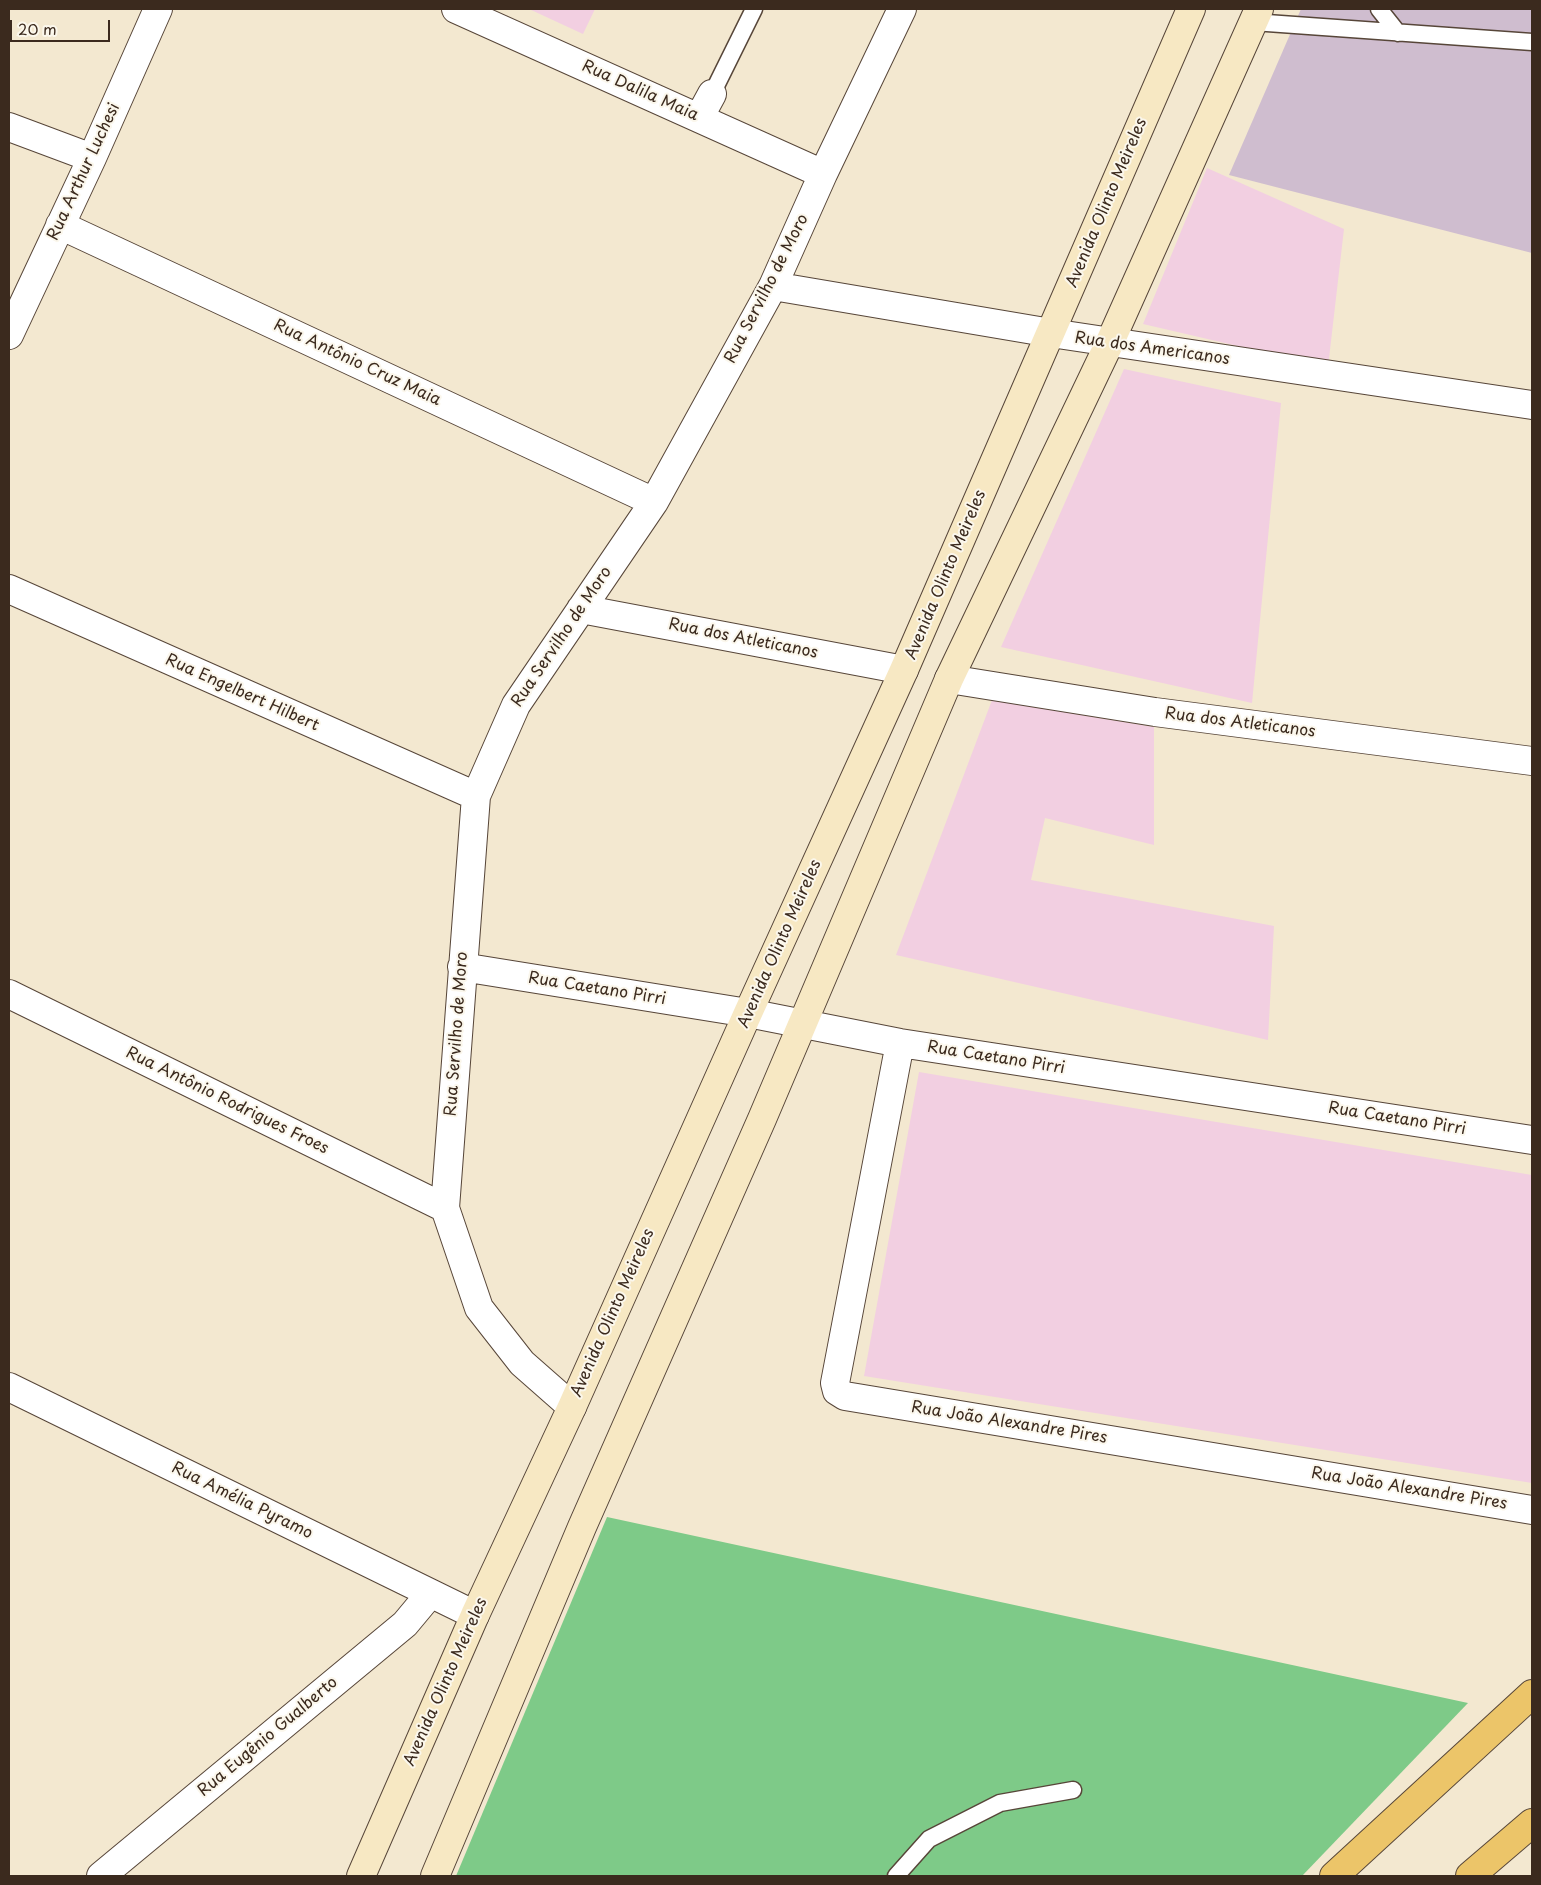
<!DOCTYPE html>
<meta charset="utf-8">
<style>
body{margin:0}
#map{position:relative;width:1541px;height:1885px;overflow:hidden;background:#f3e8d0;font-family:"Playpen Sans",sans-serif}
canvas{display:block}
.frame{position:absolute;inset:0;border:10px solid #3b2a1e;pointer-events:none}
.scale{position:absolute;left:10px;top:20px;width:100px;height:22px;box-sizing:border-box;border:2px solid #3b2a1e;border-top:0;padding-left:6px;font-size:15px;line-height:18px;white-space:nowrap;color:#3b2a1e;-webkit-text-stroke:4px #fbf7ec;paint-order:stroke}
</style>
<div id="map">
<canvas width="1541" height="1885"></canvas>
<div class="frame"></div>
<div class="scale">20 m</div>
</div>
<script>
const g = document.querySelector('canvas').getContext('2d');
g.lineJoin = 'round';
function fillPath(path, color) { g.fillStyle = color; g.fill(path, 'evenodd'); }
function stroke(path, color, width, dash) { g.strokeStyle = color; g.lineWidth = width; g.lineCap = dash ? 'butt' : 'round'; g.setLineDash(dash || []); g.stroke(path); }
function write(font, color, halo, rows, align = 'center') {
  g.font = font + ' "Playpen Sans",sans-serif'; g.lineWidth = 4; g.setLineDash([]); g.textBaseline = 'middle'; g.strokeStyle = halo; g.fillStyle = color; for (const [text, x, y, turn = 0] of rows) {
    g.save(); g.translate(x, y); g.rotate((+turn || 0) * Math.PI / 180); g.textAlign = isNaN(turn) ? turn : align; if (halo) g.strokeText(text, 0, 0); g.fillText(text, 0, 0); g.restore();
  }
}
fillPath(new Path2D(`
 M529,9H595L583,34Z
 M1207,168L1344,229L1328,367L1143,324Z
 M1124,369L1281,403L1252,703L1001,647Z
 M992,700L1154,727V845L1045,818L1031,880L1274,926L1268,1040L896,955Z
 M919,1072L1532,1175V1483L864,1376Z`), '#f2cfe1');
fillPath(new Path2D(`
 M1301,9H1532V253L1229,175Z`), '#cfbdcf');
fillPath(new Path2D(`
 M607,1517L1468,1703L1302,1876H456Z`), '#7eca88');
const service = new Path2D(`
 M1379,9L1398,33
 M1253,22L1532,42
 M712,94L754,9
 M896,1876L929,1839L1000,1803L1073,1790`);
const minor = new Path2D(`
 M456,9L823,174
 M699,118L712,94
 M9,127L92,158
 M60,225L654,502
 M773,286L1051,333L1532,405
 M9,335L92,158L158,9
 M9,589L476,796
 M581,609L904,670
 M949,679L1155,712L1532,761
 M462,967L748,1013L900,1043L1532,1140
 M9,994L445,1208
 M900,1043L835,1383L837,1391L845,1396L1532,1510
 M9,1387L475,1615
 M572,1407L522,1363L479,1308L445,1208L476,796L516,705L654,502L773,286L823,174L902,9
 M101,1876L405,1624L430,1594`);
const secondary = new Path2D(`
 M361,1876L475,1615L572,1407L748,1013L904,670L1191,9
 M435,1876L582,1527L762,1119L949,679L1110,342L1259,9`);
const primary = new Path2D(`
 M1334,1876L1532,1694
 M1470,1876L1532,1823`);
stroke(service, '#574639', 19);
stroke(minor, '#574639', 30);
stroke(secondary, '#574639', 30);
stroke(primary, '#574639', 30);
stroke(service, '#fff', 16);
stroke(minor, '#fff', 28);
stroke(secondary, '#f7e8c3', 28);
stroke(primary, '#ecc569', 28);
write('16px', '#3b2a1e', '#fbf7ec', [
 ["Rua Dalila Maia",640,91,24],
 ["Rua Arthur Luchesi",84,172,-65],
 ["Avenida Olinto Meireles",1107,203,-67],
 ["Rua Servilho de Moro",767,289,-63],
 ["Rua dos Americanos",1152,349,8],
 ["Rua Antônio Cruz Maia",357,363,25],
 ["Avenida Olinto Meireles",946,575,-67],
 ["Rua Servilho de Moro",562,637,-56],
 ["Rua dos Atleticanos",743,639,11],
 ["Rua Engelbert Hilbert",242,693,24],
 ["Rua dos Atleticanos",1240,723,7],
 ["Avenida Olinto Meireles",780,944,-66],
 ["Rua Caetano Pirri",597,989,9],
 ["Rua Servilho de Moro",457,1034,-86],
 ["Rua Caetano Pirri",996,1058,9],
 ["Rua Antônio Rodrigues Froes",227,1101,26],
 ["Rua Caetano Pirri",1397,1119,9],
 ["Avenida Olinto Meireles",613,1313,-66],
 ["Rua João Alexandre Pires",1009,1423,9],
 ["Rua João Alexandre Pires",1409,1489,9],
 ["Rua Amélia Pyramo",242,1501,26],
 ["Avenida Olinto Meireles",446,1682,-66],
 ["Rua Eugênio Gualberto",268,1737,-40]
]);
</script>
